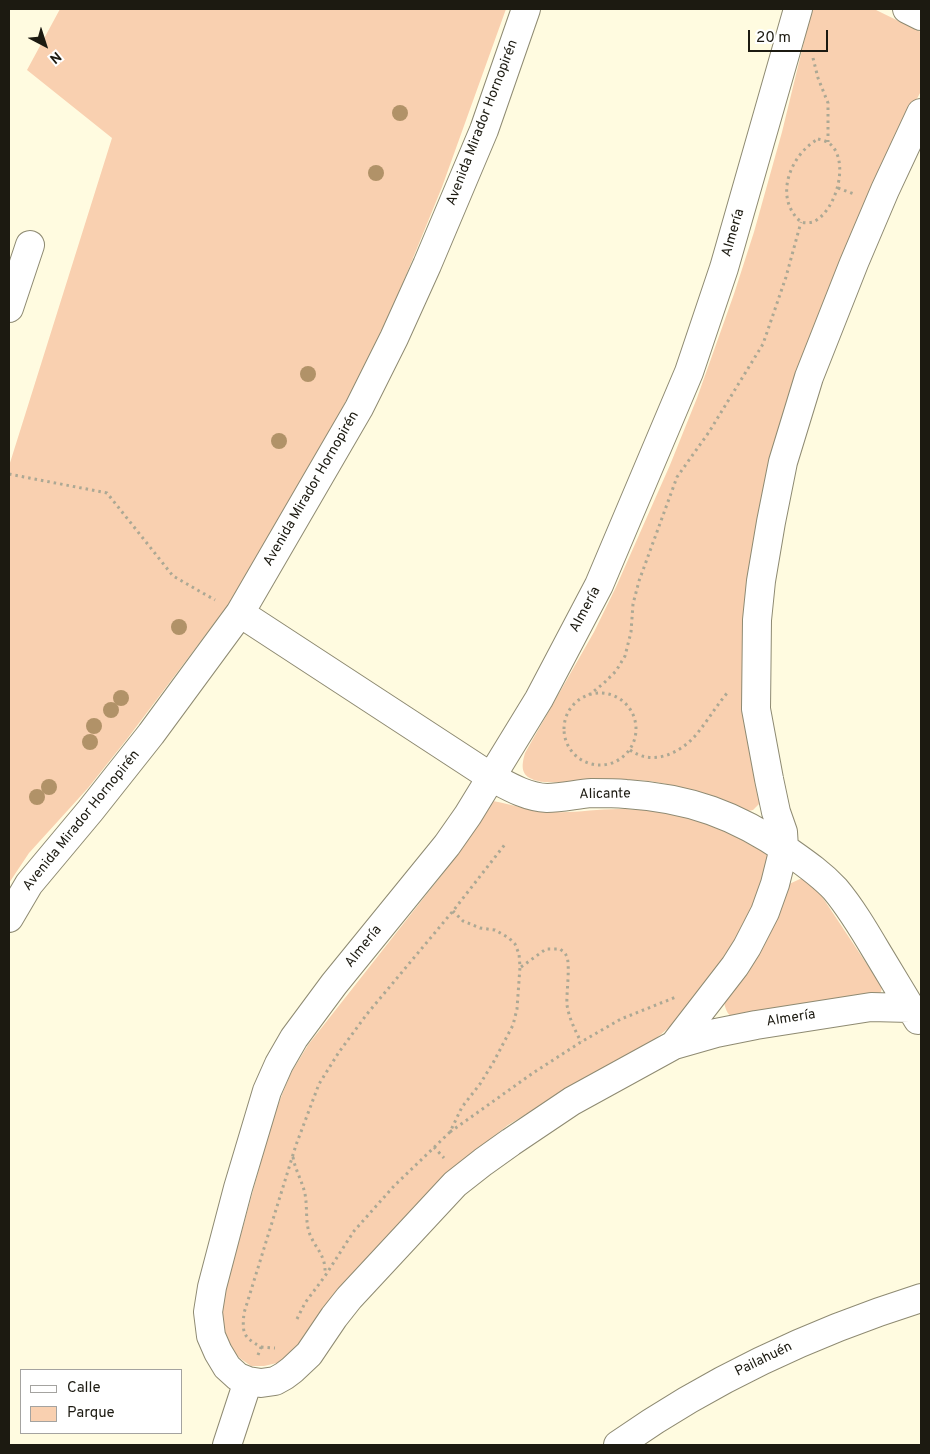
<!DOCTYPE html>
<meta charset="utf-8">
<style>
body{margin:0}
#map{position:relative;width:930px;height:1454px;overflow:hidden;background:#fffbe0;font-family:Overpass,sans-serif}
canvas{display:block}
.frame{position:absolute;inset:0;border:10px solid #1c1a11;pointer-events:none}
.legend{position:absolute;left:20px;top:1369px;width:162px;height:65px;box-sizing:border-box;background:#fff;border:1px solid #a4a3a0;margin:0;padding:6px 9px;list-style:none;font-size:15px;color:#1c1a11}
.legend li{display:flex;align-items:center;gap:10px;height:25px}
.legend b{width:25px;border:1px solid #a4a3a0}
.north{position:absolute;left:20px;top:20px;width:50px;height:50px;-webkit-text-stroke:4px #fff;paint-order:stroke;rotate:140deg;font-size:14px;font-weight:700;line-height:20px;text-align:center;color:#1c1a11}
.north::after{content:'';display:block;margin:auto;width:18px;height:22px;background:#1c1a11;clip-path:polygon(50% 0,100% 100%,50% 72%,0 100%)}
.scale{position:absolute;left:748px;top:30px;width:80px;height:22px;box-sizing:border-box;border:2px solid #1c1a11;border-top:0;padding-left:6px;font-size:15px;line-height:18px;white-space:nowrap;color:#1c1a11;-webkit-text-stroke:4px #fff;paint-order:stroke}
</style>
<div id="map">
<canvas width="930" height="1454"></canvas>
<div class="frame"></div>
<ul class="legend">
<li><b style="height:6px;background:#fff"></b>Calle</li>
<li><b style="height:14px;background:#f9d0b0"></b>Parque</li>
</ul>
<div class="north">N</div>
<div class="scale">20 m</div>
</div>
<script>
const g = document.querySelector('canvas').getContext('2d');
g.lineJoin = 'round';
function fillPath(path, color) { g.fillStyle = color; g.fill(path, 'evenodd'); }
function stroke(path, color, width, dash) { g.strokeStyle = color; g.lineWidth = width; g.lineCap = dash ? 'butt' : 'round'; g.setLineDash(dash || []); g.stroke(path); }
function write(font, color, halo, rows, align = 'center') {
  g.font = font + ' Overpass,sans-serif'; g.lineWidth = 4; g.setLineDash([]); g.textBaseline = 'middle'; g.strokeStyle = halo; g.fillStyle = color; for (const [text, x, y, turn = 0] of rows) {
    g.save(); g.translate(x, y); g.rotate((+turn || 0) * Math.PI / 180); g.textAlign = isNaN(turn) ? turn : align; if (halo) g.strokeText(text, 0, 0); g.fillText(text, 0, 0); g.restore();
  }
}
fillPath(new Path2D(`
 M60,9H506L442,187L380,339L321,447L240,589L127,739L88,788L29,853L9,883V466L112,138L27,70Z
 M812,9H874L921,32V91L887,157L747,598L742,663L745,715L750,756L762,801L753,810L748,811C711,796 677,783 638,780C626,780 613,779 600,780C584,780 545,786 532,779C520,774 522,764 525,753L594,632L616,587L670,465L697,398L734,294L754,232L782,132Z
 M493,801C513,805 533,811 553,812C575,813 597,809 618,809C662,809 705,818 744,839C753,844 761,849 769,856L766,873L745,933L695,1000L672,1025L647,1046L550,1100L508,1125L466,1158L418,1205L295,1351L277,1363L264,1366H251L241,1359L233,1352L221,1324L222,1303L273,1118L283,1092L291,1073L308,1045L448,867L464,845L488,805Z
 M800,879H807L815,886L882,987L881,992L877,995L737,1020C728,1015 726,1012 724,1002L753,962L773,926L787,885Z`), '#f9d0b0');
const minor = new Path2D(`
 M798,9L724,268L689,372L599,585L539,699L468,815L447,845L334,984L294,1038L279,1064L267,1091L238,1188L212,1287L208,1312L211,1336L218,1352L227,1367L238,1377L248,1381L261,1383L275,1381L284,1376L292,1370L309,1354L334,1317L349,1298L455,1184L483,1162L511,1142L572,1101L674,1045L716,1033L756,1025L871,1007L910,1008L921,1010
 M907,9L921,16
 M9,308L30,245
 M240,613L491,777C508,786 526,797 547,798C562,798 577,794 592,793C603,793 615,793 626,794C689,798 736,815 788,851C805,863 821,874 835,889C851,908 864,930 877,952C891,975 904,997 918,1020
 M9,918L29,884L90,811L151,734L240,613L359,408L394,338L427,265L484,130L526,9
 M674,1045L735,966L747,947L765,912L775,884L784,848L783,832L776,812L769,779L756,709L757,620L761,581L771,522L783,462L809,377L854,263L885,190L921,113
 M227,1445L248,1381
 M618,1445C710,1380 813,1332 921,1298`);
stroke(minor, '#8e8a72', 30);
stroke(new Path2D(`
 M813,58L818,78L828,103V142
 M818,139C822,140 826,141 829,143C851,160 836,212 813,222C809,223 805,223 801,222C773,198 790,155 818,139Z
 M838,188L854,194
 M9,474L107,493L173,576L215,600
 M564 729a36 36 0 1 1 72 0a36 36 0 1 1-72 0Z
 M589,695L604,683L616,671L625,656L631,632L633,604L639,581L677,477L709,432L763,344L786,277L801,222
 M630,750C652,766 679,754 695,736C707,722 716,706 728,692
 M521,967L546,949H560C562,951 565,952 566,955C571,962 566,994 567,1005C569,1018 575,1030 581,1042
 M450,1132L533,1073L581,1042L621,1019L676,997
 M434,1147L444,1158
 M293,1157C295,1169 301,1179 304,1190C308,1203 305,1220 309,1232C315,1249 326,1254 325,1274
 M297,1319L305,1303L325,1276L354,1231L394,1186L450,1132L462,1107L480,1084L493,1063L513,1025L517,1009L520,967L519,954L515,944L509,938L495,930L480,928L463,921L453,911
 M261,1347L275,1348
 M258,1355L261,1347C243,1337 242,1333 244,1313L296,1145L319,1084L339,1052L367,1014L453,911L506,843`), '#aca894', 3, [2.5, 4]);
stroke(minor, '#fff', 28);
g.fillStyle = '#b19268';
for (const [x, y] of [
 [400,113],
 [376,173],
 [308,374],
 [279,441],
 [179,627],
 [121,698],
 [111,710],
 [94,726],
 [90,742],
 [49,787],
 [37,797]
]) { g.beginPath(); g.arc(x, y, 8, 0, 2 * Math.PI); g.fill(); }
write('14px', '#1c1a11', '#fff', [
 ["Avenida Mirador Hornopirén",483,123,-69],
 ["Almería",734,233,-74],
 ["Avenida Mirador Hornopirén",312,489,-60],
 ["Almería",586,610,-62],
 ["Alicante",605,795,-1],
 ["Avenida Mirador Hornopirén",82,821,-51],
 ["Almería",364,947,-51],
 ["Almería",791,1019,-9],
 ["Pailahuén",764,1360,-26]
]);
</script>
